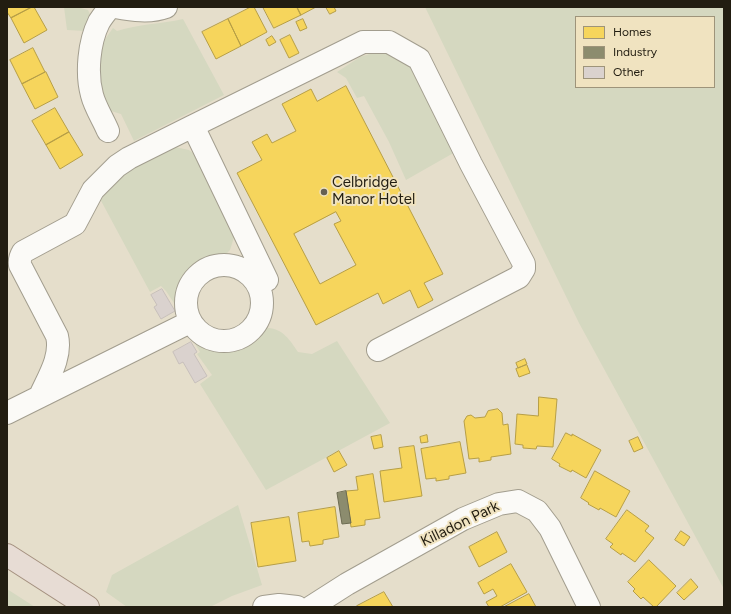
<!DOCTYPE html>
<style>
body{margin:0}
#map{position:relative;width:731px;height:614px;overflow:hidden;background:#e5decb;font-family:Figtree,sans-serif}
canvas{display:block}
.frame{position:absolute;inset:0;border:8px solid #221d11;pointer-events:none}
.legend{position:absolute;left:575px;top:16px;width:140px;height:72px;box-sizing:border-box;background:#f0e3c0;border:1px solid #9e947a;margin:0;padding:5px 7px;list-style:none;font-size:12px;color:#221d11}
.legend li{display:flex;align-items:center;gap:8px;height:20px}
.legend b{width:20px;border:1px solid #9e947a}
</style>
<div id="map">
<canvas width="731" height="614"></canvas>
<div class="frame"></div>
<ul class="legend">
<li><b style="height:11px;background:#f6d55c"></b>Homes</li>
<li><b style="height:11px;background:#8c8c6e"></b>Industry</li>
<li><b style="height:11px;background:#dad2ce"></b>Other</li>
</ul>
</div>
<script>
const g = document.querySelector('canvas').getContext('2d');
g.lineJoin = 'round';
function fillPath(path, color) { g.fillStyle = color; g.fill(path, 'evenodd'); }
function stroke(path, color, width, dash) { g.strokeStyle = color; g.lineWidth = width; g.lineCap = dash ? 'butt' : 'round'; g.setLineDash(dash || []); g.stroke(path); }
function write(font, color, halo, rows, align = 'center') {
  g.font = font + ' Figtree,sans-serif'; g.lineWidth = 4; g.setLineDash([]); g.textBaseline = 'middle'; g.strokeStyle = halo; g.fillStyle = color; for (const [text, x, y, turn = 0] of rows) {
    g.save(); g.translate(x, y); g.rotate((+turn || 0) * Math.PI / 180); g.textAlign = isNaN(turn) ? turn : align; if (halo) g.strokeText(text, 0, 0); g.fillText(text, 0, 0); g.restore();
  }
}
fillPath(new Path2D(`
 M64,7H77L88,10L91,16L85,31L67,30Z
 M425,7H724V589L579,323ZM576,17H714V87H576Z
 M183,19L224,95L134,141L121,114L111,111L106,103L98,84L101,53L103,42L113,28L117,31C138,24 161,24 183,19Z
 M376,52H387L397,55L418,73L457,151L406,180L389,142L364,96L357,98L346,78L337,72L360,57Z
 M170,146L189,150L197,156L235,234L230,250L225,255L196,267L190,274L176,306L166,291L161,286L150,292L99,197L122,171Z
 M268,328C283,329 290,340 298,352L312,354L337,341L390,423L266,490L200,384L212,375L197,354L200,352L194,342L202,341L213,346L229,347L248,342L261,330Z
 M238,505L262,585L232,596L210,607H127L106,592L112,575Z
 M7,589L35,607H7Z`), '#d5d8c0');
const homes = new Path2D(`
 M7,7H32L11,18L7,12Z
 M32,7H34L47,30L24,43L11,18Z
 M251,7H254L267,32L241,46L228,19Z
 M263,7H297L301,15L274,28Z
 M297,7H316L301,15Z
 M326,7H334L336,11L330,14Z
 M228,19L241,46L216,59L202,32Z
 M303,19L307,28L300,31L296,22Z
 M290,35L299,53L289,58L280,40Z
 M272,36L276,42L269,46L266,40Z
 M33,48L45,72L22,84L10,60Z
 M46,72L58,97L35,109L22,84Z
 M346,86L443,274L424,283L433,300L418,308L410,290L383,304L378,293L316,325L237,173L262,160L252,142L267,134L272,143L296,131L282,104L311,89L317,101ZM336,212L341,221L334,224L356,265L320,284L294,234Z
 M55,108L69,132L46,145L32,121Z
 M69,132L83,155L60,169L46,145Z
 M525,359L527,364L518,368L516,363Z
 M527,365L530,373L519,377L516,369Z
 M539,397L557,399L553,447L537,446L536,449L523,448V445L515,444L517,414L538,416Z
 M498,409L502,413L503,425L508,424L511,454L491,457V460L479,462V458L469,459L464,421L467,416L471,415L475,418L485,417L488,411Z
 M566,433L572,436V434L601,450L586,478L572,470L571,472L559,466L560,464L552,459Z
 M381,435L383,447L374,449L371,437Z
 M427,435L428,442L421,443L420,437Z
 M638,437L643,448L634,452L629,441Z
 M460,442L466,473L449,476V479L436,481V478L426,479L421,449Z
 M414,446L422,496L384,502L380,471L402,468L399,448Z
 M339,451L347,465L334,472L327,458Z
 M595,471L630,491L616,517L600,508L599,510L588,504L589,503L581,498Z
 M373,474L380,518L365,520V525L351,527L346,491L358,490L356,477Z
 M335,507L339,537L323,540V544L310,546L309,541L302,542L298,513Z
 M627,510L649,526L645,531L654,538L635,562L622,553L621,555L610,547L613,544L606,539Z
 M289,517L296,561L258,567L251,523Z
 M681,531L690,537L684,546L675,540Z
 M497,532L507,552L479,567L469,547Z
 M649,560L676,586L656,607H654L643,597L641,599L633,591L635,589L628,582Z
 M511,564L527,592L500,607H489L486,602L497,596L493,589L484,594L478,583Z
 M691,579L698,587L684,600L677,593Z
 M384,592L393,607H358L357,606Z
 M529,594L536,607H504Z`);
fillPath(homes, '#f6d55c');
stroke(homes, '#b69e46', 1);
const industry = new Path2D(`
 M346,491L351,523L342,524L337,493Z`);
fillPath(industry, '#8c8c6e');
stroke(industry, '#6c6b52', 1);
const building = new Path2D(`
 M162,289L175,311L161,319L154,307L157,305L151,295Z
 M191,342L197,352L194,354L207,376L195,383L183,362L179,364L173,352Z`);
fillPath(building, '#dad2ce');
stroke(building, '#c7bfbb', 1);
const minor = new Path2D(`
 M115,7C132,10 150,13 166,7
 M108,131C103,119 95,107 92,95C86,73 89,42 99,22C102,17 106,12 110,7
 M186 303a38 38 0 1 1 76 0a38 38 0 1 1-76 0Z
 M258,284L267,280L193,126L363,42H389L419,59L471,164L524,264V269L519,277L378,350
 M40,396C48,378 62,357 57,336L20,265C19,260 20,257 23,252L75,224L93,190L117,166L129,158L193,126
 M7,413L190,322
 M264,607L279,605L297,607
 M311,607L347,584L463,519L499,504L518,501L537,511L550,528L589,607`);
const major = new Path2D(`
 M7,555L88,607`);
stroke(minor, '#a29d8e', 24);
stroke(major, '#a4907f', 24);
stroke(minor, '#fbfaf7', 22);
stroke(major, '#e7dcd4', 22);
for (const [x, y, r, color] of [
 [324,192,4,"#666152"]
]) { const dot = new Path2D(); dot.arc(x, y, r, 0, 2 * Math.PI); g.fillStyle = color; g.fill(dot); stroke(dot, '#f0e3c0', 1.5); }
write('15px', '#221d11', '#f0e3c0', [
 ["Celbridge",332,183],
 ["Manor Hotel",332,200]
], 'left');
write('15px', '#221d11', '#f0e3c0', [
 ["Killadon Park",460,524,-26]
]);
</script>
